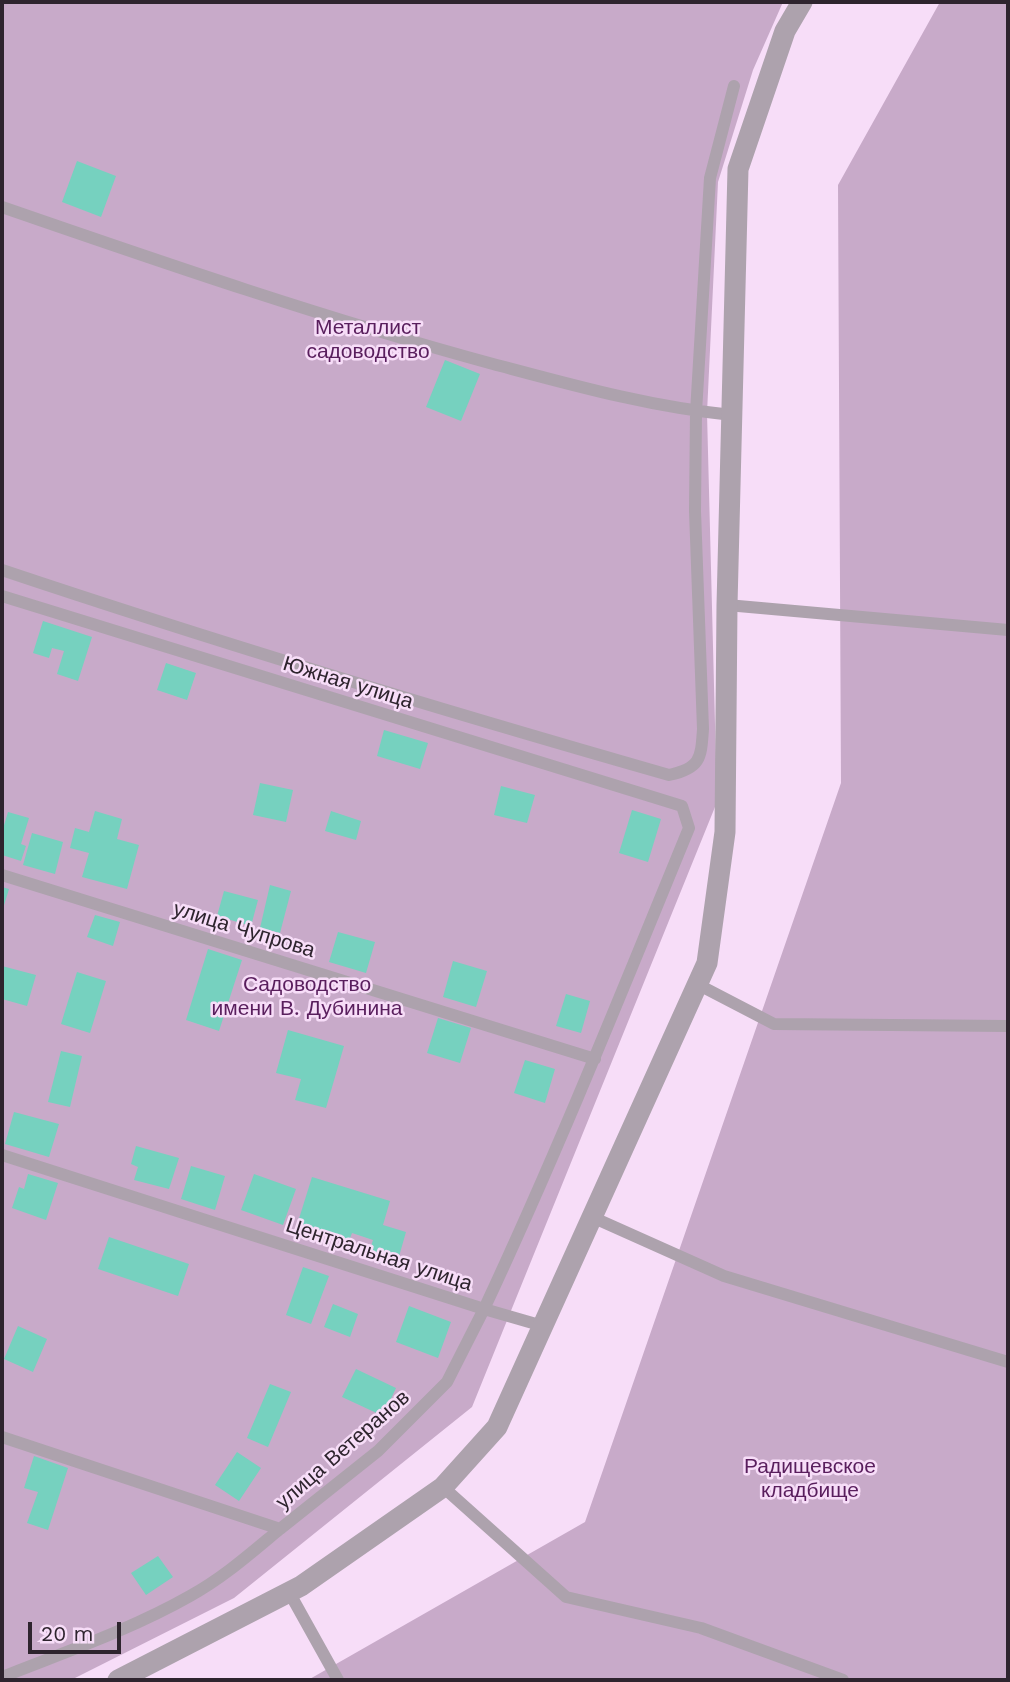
<!DOCTYPE html>
<meta charset="utf-8">
<style>
body{margin:0}
#map{position:relative;width:1010px;height:1682px;overflow:hidden;background:#f7ddf8;font-family:"Work Sans",sans-serif}
canvas{display:block}
.frame{position:absolute;inset:0;border:4px solid #2e242e;pointer-events:none}
.scale{position:absolute;left:28px;top:1622px;width:93px;height:32px;box-sizing:border-box;border:4px solid #2e242e;border-top:0;padding-left:9px;font-size:21px;line-height:24px;white-space:nowrap;color:#2e242e;-webkit-text-stroke:5px #f7ddf8;paint-order:stroke}
</style>
<div id="map">
<canvas width="1010" height="1682"></canvas>
<div class="frame"></div>
<div class="scale">20 m</div>
</div>
<script>
const g = document.querySelector('canvas').getContext('2d');
g.lineJoin = 'round';
function fillPath(path, color) { g.fillStyle = color; g.fill(path, 'evenodd'); }
function stroke(path, color, width, dash) { g.strokeStyle = color; g.lineWidth = width; g.lineCap = dash ? 'butt' : 'round'; g.setLineDash(dash || []); g.stroke(path); }
function write(font, color, halo, rows, align = 'center') {
  g.font = font + ' "Work Sans",sans-serif'; g.lineWidth = 5; g.setLineDash([]); g.textBaseline = 'middle'; g.strokeStyle = halo; g.fillStyle = color; for (const [text, x, y, turn = 0] of rows) {
    g.save(); g.translate(x, y); g.rotate((+turn || 0) * Math.PI / 180); g.textAlign = isNaN(turn) ? turn : align; if (halo) g.strokeText(text, 0, 0); g.fillText(text, 0, 0); g.restore();
  }
}
fillPath(new Path2D(`
 M2,2H783L753,70L718,182L707,413L717,802L472,1407L234,1598L71,1680H2Z
 M940,2H1008V1680H308L585,1522L841,783L838,185Z`), '#c8aac9');
fillPath(new Path2D(`
 M77,161L116,176L101,217L62,202Z
 M445,360L480,374L461,421L426,407Z
 M43,621L92,637L78,681L57,674L64,651L52,648L49,658L33,653Z
 M166,663L196,673L187,700L157,690Z
 M384,730L428,743L420,769L377,756Z
 M260,783L293,790L286,822L253,815Z
 M501,786L535,795L527,823L494,815Z
 M632,810L661,819L648,862L619,853Z
 M95,811L122,819L117,839L139,845L127,889L82,877L89,853L70,848L75,828L89,832Z
 M331,811L361,821L356,840L325,831Z
 M8,812L29,818L21,844L26,846L21,861L2,855V832Z
 M32,833L63,842L55,874L23,865Z
 M270,885L291,891L280,933L260,928Z
 M2,887L9,889L2,912Z
 M224,891L258,900L251,926L217,916Z
 M95,915L120,922L113,946L87,937Z
 M338,932L375,942L366,973L329,962Z
 M208,949L242,960L219,1031L186,1020Z
 M453,961L487,971L476,1007L443,997Z
 M2,966L36,975L27,1006L2,999Z
 M77,972L106,981L90,1033L61,1024Z
 M566,994L590,1001L581,1033L556,1026Z
 M438,1018L471,1028L460,1063L427,1053Z
 M288,1030L344,1046L326,1108L295,1100L301,1079L276,1073Z
 M61,1051L82,1056L70,1107L48,1102Z
 M525,1060L555,1069L545,1103L514,1093Z
 M14,1112L59,1124L49,1157L5,1144Z
 M136,1146L179,1158L169,1189L134,1180L138,1167L131,1164Z
 M191,1166L225,1176L215,1210L181,1199Z
 M28,1174L58,1183L46,1220L12,1208L19,1187L24,1189Z
 M254,1174L296,1189L283,1225L241,1210Z
 M312,1177L390,1201L383,1225L406,1232L396,1267L367,1259L373,1240L352,1233L349,1241L297,1225Z
 M109,1237L189,1264L178,1296L98,1269Z
 M303,1267L329,1276L311,1324L286,1315Z
 M333,1304L358,1314L350,1337L324,1327Z
 M409,1306L451,1322L438,1358L396,1342Z
 M18,1326L47,1339L33,1372L4,1359Z
 M356,1369L396,1388L383,1416L342,1397Z
 M270,1384L291,1392L268,1447L247,1438Z
 M237,1452L261,1468L239,1501L215,1485Z
 M34,1456L68,1468L48,1530L27,1523L38,1492L24,1488Z
 M158,1556L173,1577L146,1595L131,1573Z`), '#76d1bf');
stroke(new Path2D(`
 M2,207C164,263 327,319 493,364C572,385 650,407 732,415
 M2,570C223,644 445,711 669,775C701,768 701,758 703,729L695,511L696,412L710,178L734,86
 M2,596L682,806L689,828C623,989 558,1151 484,1309L2,1155
 M727,605L1008,630
 M2,875L595,1059
 M697,984L774,1024L1008,1026
 M592,1217L724,1276L1008,1362
 M2,1437L280,1529L378,1451L447,1382L484,1309L543,1326
 M443,1487L566,1597L701,1628L843,1680
 M289,1592L338,1680
 M2,1677C65,1652 130,1630 190,1596C223,1578 251,1553 280,1529`), '#ada2ad', 12);
stroke(new Path2D(`
 M118,1680L301,1586L443,1487L497,1427L707,963L725,832L727,605L738,169L785,31L802,2`), '#ada2ad', 21);
write('21px', '#591e5d', '#f7ddf8', [
 ["Металлист",368,328],
 ["садоводство",368,352],
 ["Садоводство",307,985],
 ["имени В. Дубинина",307,1009],
 ["Радищевское",810,1467],
 ["кладбище",810,1491]
]);
write('21px', '#2e242e', '#f7ddf8', [
 ["Южная улица",348,683,17],
 ["улица Чупрова",244,930,17],
 ["Центральная улица",379,1255,18],
 ["улица Ветеранов",343,1450,-41]
]);
</script>
